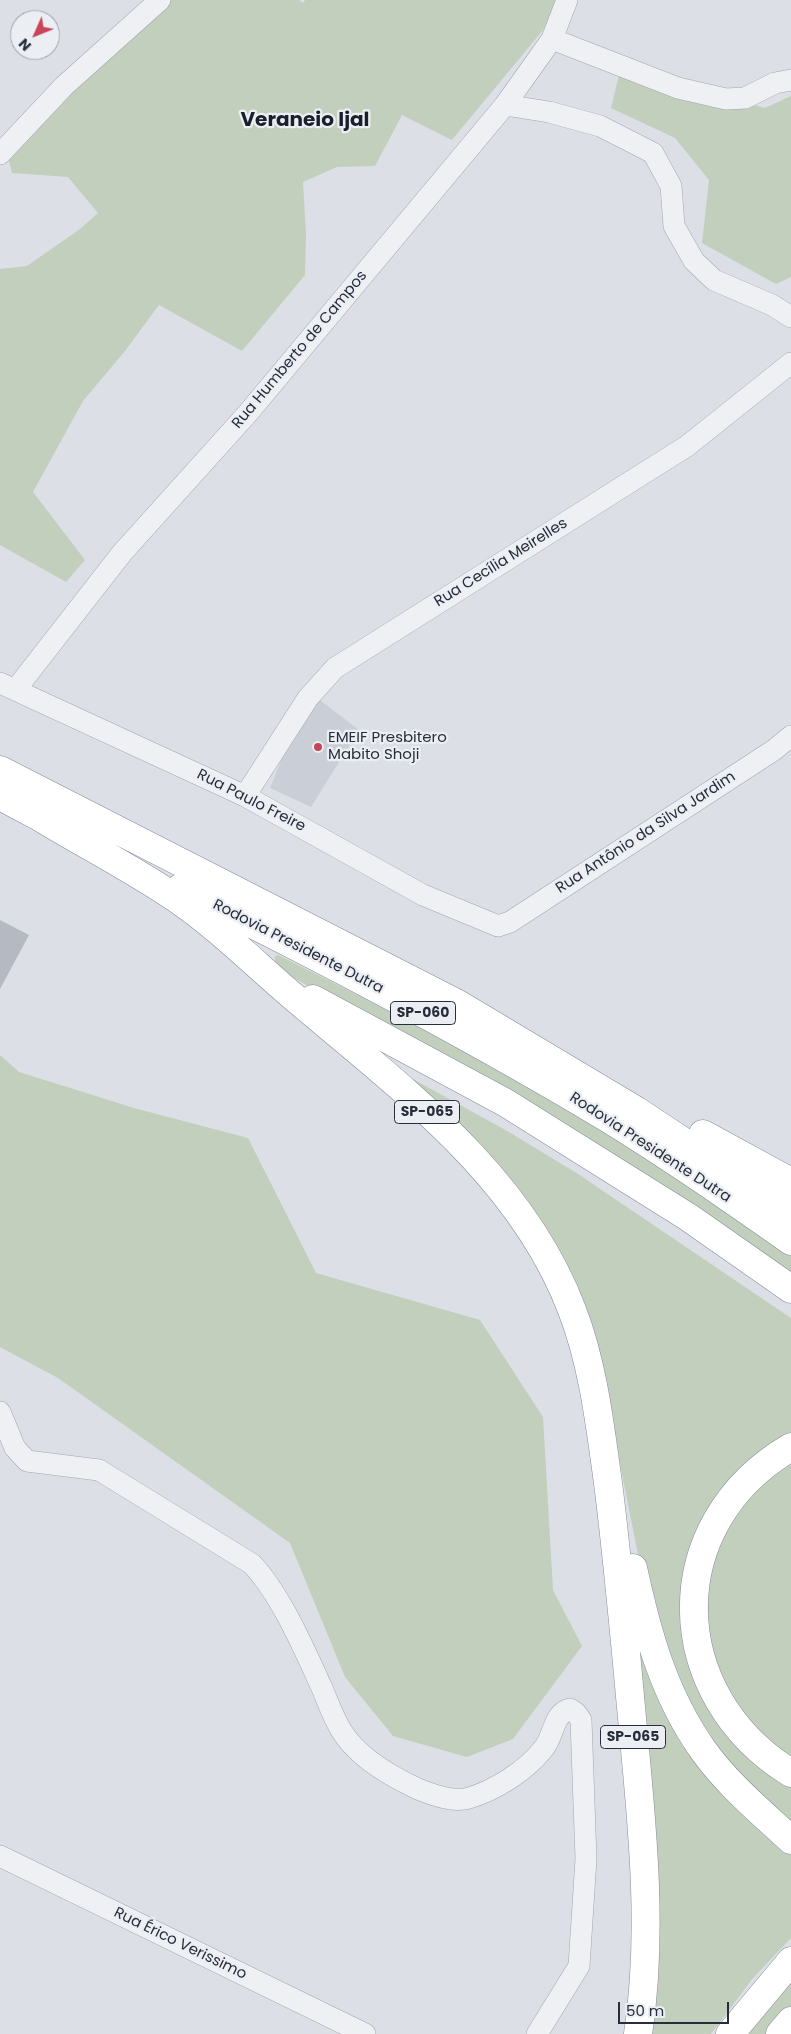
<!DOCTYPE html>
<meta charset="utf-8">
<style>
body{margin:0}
#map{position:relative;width:791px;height:2034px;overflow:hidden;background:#dcdfe5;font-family:Poppins,sans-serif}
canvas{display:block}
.north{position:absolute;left:10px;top:10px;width:50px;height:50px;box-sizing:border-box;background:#ebeef3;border:1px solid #9da1a9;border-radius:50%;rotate:226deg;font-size:14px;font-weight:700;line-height:20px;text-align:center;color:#272e3b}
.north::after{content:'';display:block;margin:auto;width:18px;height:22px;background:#c74556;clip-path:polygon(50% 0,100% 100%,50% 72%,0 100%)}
.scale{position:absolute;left:618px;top:2002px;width:111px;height:22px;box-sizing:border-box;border:2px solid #272e3b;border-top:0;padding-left:6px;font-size:15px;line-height:18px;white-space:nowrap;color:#272e3b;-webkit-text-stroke:4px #ebeef3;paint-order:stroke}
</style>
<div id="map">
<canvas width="791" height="2034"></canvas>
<div class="north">N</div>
<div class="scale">50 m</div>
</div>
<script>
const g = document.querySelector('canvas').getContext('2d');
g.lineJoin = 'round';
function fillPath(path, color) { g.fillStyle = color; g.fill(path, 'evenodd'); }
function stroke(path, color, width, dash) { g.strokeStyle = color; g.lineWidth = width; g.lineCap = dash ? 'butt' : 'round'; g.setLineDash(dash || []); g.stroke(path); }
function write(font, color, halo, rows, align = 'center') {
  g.font = font + ' Poppins,sans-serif'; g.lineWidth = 4.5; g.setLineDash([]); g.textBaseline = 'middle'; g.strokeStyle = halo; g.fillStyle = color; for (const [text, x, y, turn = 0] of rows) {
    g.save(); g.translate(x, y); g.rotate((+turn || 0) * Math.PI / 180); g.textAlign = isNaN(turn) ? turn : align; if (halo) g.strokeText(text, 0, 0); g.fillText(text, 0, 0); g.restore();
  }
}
fillPath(new Path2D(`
 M320,700L359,730L311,807L270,788L282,758L304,716Z`), '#cacfd7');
fillPath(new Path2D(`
 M170,0H299L303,3L305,0H559L543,30L452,140L402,115L375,166L337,167L303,182L306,234L305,275L242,351L159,305L125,351L83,401L33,492L85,560L66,582L0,545V269L27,266L80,229L98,213L68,177L12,173L7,153Z
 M620,71L765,108L791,96V277L776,284L702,243L709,180L675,138L611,108Z
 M278,955C371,1002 464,1047 553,1101C634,1149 713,1202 791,1256V1277L357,1012L275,968V956Z
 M0,1055L19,1072L134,1108L248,1138L316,1273L480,1320L543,1417L553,1590L582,1646L513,1739L467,1757L393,1736L345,1677L290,1543L58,1378L0,1347Z
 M382,1062L509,1132L578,1174L791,1318V1441L731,1489L692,1653L791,1781V1830L700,1732L648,1605L603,1378L577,1294Z
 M791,1459V1760L768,1743L731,1699L710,1654L706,1584L720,1538L746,1498Z
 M633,1636L751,1817L791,1855V1938L753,1978L711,2034H648Z
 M791,1974V2008L769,2034H741Z`), '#c2cfbd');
fillPath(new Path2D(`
 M0,920L29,935L0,989Z`), '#b4b9c2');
const minor = new Path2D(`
 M552,39L678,88L726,99L745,98L775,83L791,80
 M505,105L549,112L600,126L653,153L671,186L674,226L694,261L714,280L772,305L791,317
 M0,154L64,86L160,0
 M0,683L245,796L423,895L498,926L510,922L774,750L791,736
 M16,689L122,553L248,413L505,105L552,39L567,0
 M245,796L308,698L335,668L687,446L791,363
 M0,1412L15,1448L27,1461L99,1470L252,1564C281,1595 304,1649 322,1688C328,1702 333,1717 341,1730C357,1757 390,1776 418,1789C433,1795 454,1803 469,1798C496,1790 527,1770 544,1748C554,1736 553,1713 570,1709L576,1713L581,1720L586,1859L579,1966L537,2034
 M0,1856L365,2034`);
const highway = new Path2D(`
 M0,770L458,1004L637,1111L791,1213
 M0,796L55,825
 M38,816C84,844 133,869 177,899C221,929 261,970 302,1004C406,1092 522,1178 572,1310C593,1364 600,1425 608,1483C616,1546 622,1610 628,1674C638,1791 656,1917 638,2034
 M180,888C326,960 469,1035 609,1119C671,1157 731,1199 791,1241
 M313,999L506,1103L688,1217L791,1289
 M703,1134L791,1182
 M791,1447C659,1524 664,1695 791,1773
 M633,1568C647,1633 664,1695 703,1750C727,1784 761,1812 791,1840
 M730,2034L791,1961
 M780,2034L791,2021`);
stroke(minor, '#a2a6af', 22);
stroke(highway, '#848d9b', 29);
stroke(minor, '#eef0f4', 21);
stroke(highway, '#fff', 28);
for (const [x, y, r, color] of [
 [318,747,5,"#c74556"]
]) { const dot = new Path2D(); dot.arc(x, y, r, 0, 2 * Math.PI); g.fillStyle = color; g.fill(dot); stroke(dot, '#ebeef3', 2); }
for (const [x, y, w] of [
 [423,1013,65],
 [427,1112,65],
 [633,1737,65]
]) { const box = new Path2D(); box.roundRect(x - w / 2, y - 11.5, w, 23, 4); g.fillStyle = '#ebeef3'; g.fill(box); stroke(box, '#272e3b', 1); }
write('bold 14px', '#272e3b', null, [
 ["SP-060",423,1013],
 ["SP-065",427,1112],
 ["SP-065",633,1737]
]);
write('15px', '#272e3b', '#ebeef3', [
 ["Rua Humberto de Campos",300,350,-50],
 ["Rua Cecília Meirelles",501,563,-32],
 ["Rua Paulo Freire",251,801,27],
 ["Rua Antônio da Silva Jardim",646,833,-33],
 ["Rodovia Presidente Dutra",298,947,27],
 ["Rodovia Presidente Dutra",650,1148,33],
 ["Rua Érico Verissimo",180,1944,26]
]);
write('15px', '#272e3b', '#ebeef3', [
 ["EMEIF Presbitero",328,738],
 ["Mabito Shoji",328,755]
], 'left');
write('bold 20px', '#191f2b', '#ebeef3', [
 ["Veraneio Ijal",305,121]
]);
</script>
